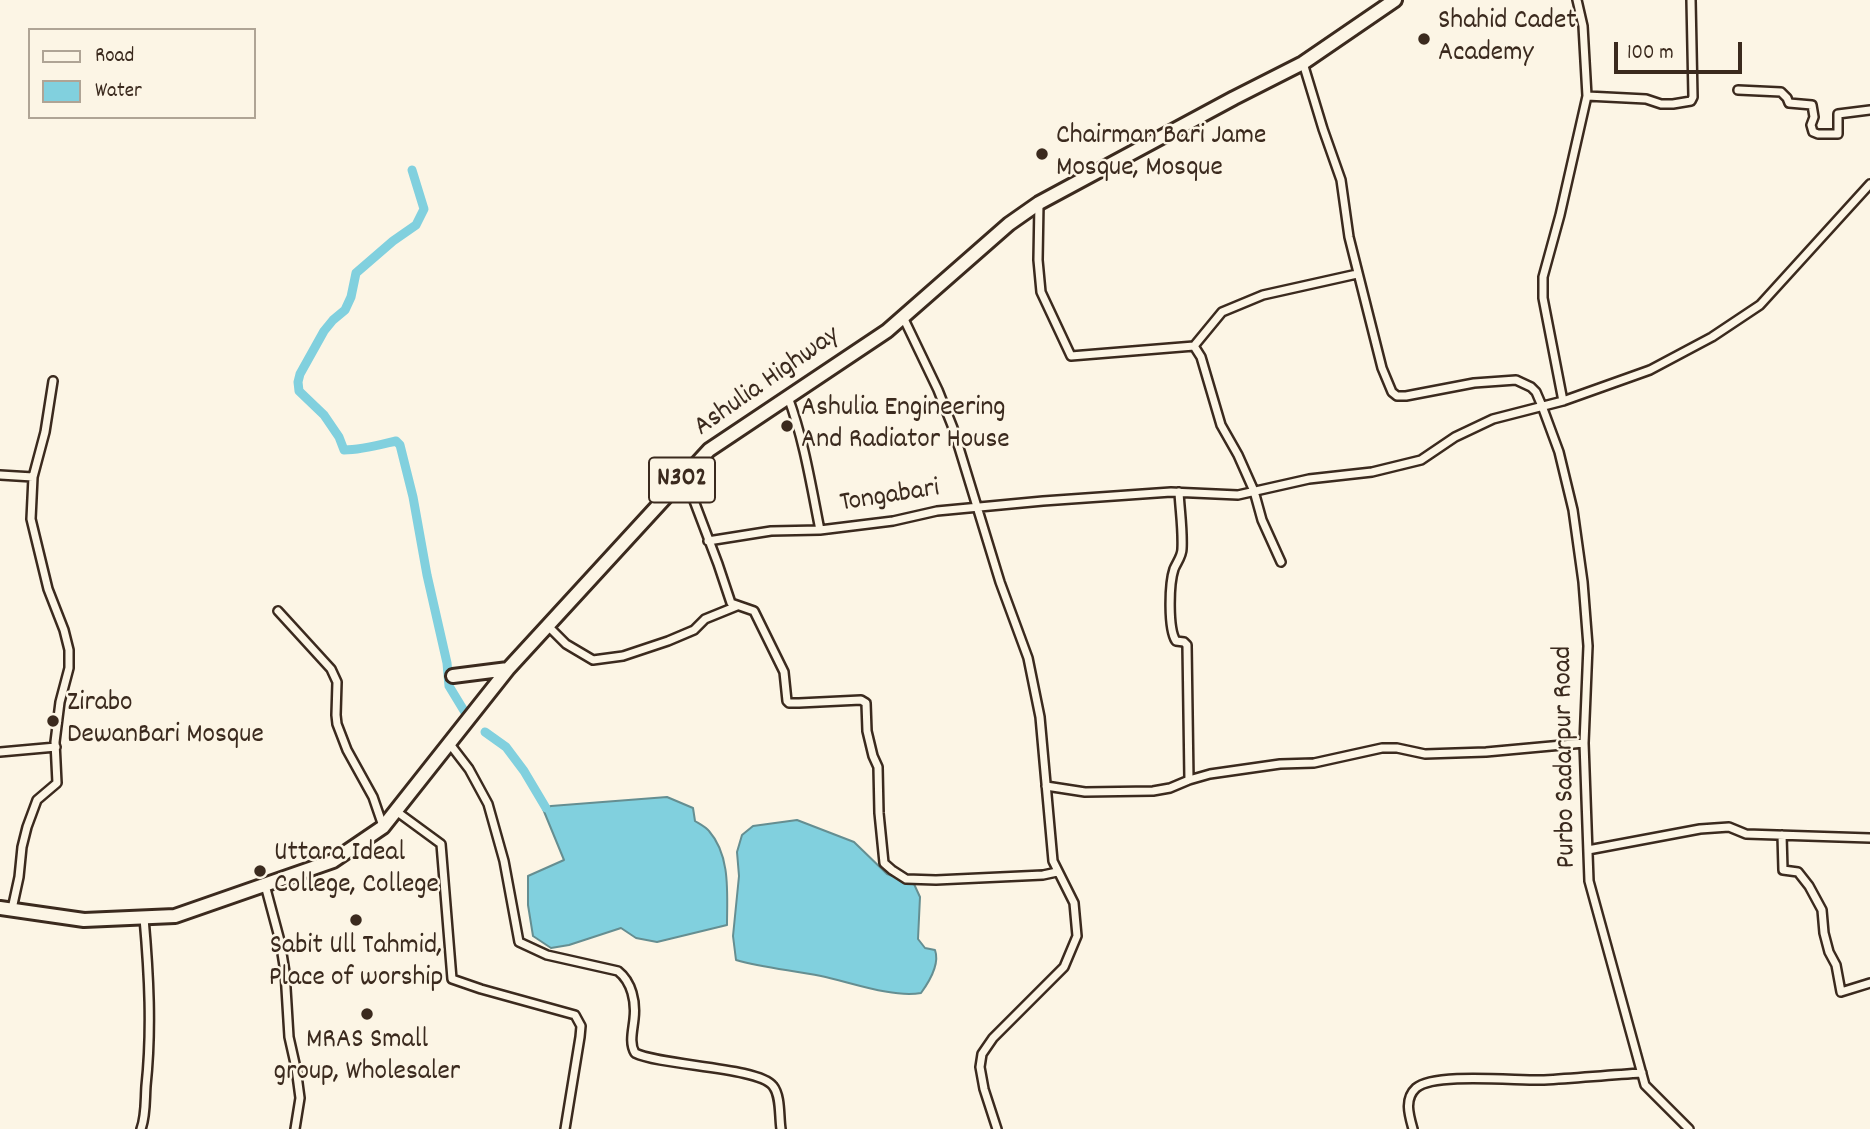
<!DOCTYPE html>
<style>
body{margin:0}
#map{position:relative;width:1870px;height:1129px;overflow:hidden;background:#fcf5e5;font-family:Dekko,sans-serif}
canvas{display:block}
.legend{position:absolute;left:28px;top:28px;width:228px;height:91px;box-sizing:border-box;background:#fcf5e5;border:2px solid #afa495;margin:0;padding:9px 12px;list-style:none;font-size:21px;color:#3b2a1e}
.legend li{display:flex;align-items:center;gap:14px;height:35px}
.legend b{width:35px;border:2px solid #afa495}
.scale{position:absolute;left:1614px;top:42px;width:128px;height:32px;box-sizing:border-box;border:4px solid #3b2a1e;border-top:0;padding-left:9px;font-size:21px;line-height:24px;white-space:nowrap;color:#3b2a1e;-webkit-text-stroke:5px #fcf5e5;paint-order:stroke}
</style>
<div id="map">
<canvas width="1870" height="1129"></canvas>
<ul class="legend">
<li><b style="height:9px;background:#fcf5e5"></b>Road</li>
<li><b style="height:19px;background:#81d0de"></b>Water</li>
</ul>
<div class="scale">100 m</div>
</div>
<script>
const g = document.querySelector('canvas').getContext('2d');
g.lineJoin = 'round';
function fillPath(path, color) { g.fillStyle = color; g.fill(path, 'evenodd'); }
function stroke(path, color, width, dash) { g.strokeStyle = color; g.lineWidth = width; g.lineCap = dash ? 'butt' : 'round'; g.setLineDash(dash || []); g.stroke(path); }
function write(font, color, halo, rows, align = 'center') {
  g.font = font + ' Dekko,sans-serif'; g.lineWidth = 5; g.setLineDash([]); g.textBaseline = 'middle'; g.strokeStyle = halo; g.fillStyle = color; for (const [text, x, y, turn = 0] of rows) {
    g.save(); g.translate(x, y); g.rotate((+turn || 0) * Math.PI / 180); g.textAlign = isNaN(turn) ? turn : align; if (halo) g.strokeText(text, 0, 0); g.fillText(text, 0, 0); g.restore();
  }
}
const water = new Path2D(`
 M667,797L693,808L695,821C700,824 706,827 709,831C731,856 727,894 727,925L657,942L636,938L621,928L569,945L551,948L533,936L528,905V876L564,860L543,809L551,806Z
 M797,820L854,842L887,874L914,884L920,897L918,939L925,948L935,950C940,964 929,982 921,993C892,998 850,982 821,976C792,970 763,968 736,960L733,936L739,876L737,852L742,835L753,826Z`);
fillPath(water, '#81d0de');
stroke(water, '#658e91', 2);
stroke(new Path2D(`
 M412,170L424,209L416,225L393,241L356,273L351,297L345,310L333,320L324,331L300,374L298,382L299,391L324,415L339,437L344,450C361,450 379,445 396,441L400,445L413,497L427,575L447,663L449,686L466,714
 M485,732L506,747L524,771L546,808`), '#81d0de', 9);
const minor = new Path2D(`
 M1303,63L1323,129L1341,180L1349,237L1382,368L1392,392L1397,396H1406L1474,383L1516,380L1531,387L1536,392L1542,406L1559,452L1573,510L1583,582L1588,646L1584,743L1589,881L1645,1085L1689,1129
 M1738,90L1781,92L1787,98L1789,103L1812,105L1814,117L1811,125L1813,132L1818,134H1838V114L1870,110
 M1587,96L1646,99L1661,104H1673L1691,101L1693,97L1691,0
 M1039,203L1038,260L1041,292L1071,356L1194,346L1222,312L1263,295L1357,274
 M903,317L938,390L953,428L1000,582L1028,658L1040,717L1053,861L1074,903L1077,936L1064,967L993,1038L982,1054L980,1067L984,1089L997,1129
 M1194,346L1201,357L1221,425L1238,455L1254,491L1262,520L1281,562
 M788,397C804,440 811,485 820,530
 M1563,401L1543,298V277L1560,215L1587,96L1583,26L1577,0
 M0,475L33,477
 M685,477L718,564L731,603L754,611L784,672L787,701L789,703H799L861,700L866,703L867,731L873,756L878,767L879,813L884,863L892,870L906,879L936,880L1043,875L1057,872
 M1179,492C1180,511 1183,530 1182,549C1182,556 1177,562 1174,569C1169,584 1168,629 1176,641L1184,642L1187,645L1189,780
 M708,541L771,531L820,530L893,521L937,511L1043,501L1171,492L1238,495L1309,479L1372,472L1421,460L1455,437L1493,419L1563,401L1650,370L1712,337L1760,305L1870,184
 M278,611L331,669L337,682L336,715L337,724L347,750L373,797L383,826
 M548,626L566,644L593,660L623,656L668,641L694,630L705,619L737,606
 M449,743L469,769L488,804L504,861L519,942L547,955L618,971C632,982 636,1002 634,1019C633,1030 629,1043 635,1053C662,1066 759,1067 773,1086C781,1096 779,1116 781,1129
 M0,752L56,747
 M1046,786L1085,792L1153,791L1170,788L1189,780L1210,774L1280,764L1314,763L1382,748H1397L1425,754L1486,752L1584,743
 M396,811L441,844L452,979L481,989L575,1015L581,1026L580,1037L565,1129
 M1782,835L1783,870L1798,872L1809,886L1822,910L1824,933L1829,952L1836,965L1841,992L1870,983
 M1588,850L1700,829L1729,827L1746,834L1870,838
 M265,885L280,941L285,972L289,1037L296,1068L300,1098L295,1129
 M12,909L19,877L22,847L27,827L37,800L57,783L55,742L60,702L69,668V650L64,630L48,589L31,519L33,477L45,432L53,381
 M141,1129C146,1116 145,1100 146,1086C152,1030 149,974 144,918
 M1413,1129C1409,1115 1404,1099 1416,1088C1434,1072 1518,1081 1544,1080C1577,1078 1609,1075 1642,1073`);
const trunk = new Path2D(`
 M453,676L508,669
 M0,908L84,920L175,916L333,861L383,827L508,669L709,450L887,331L1009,224L1039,203L1234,98L1303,63L1395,0`);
stroke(minor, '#3b2a1e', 12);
stroke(trunk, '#3b2a1e', 18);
stroke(minor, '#fcf5e5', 7);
stroke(trunk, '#fcf5e5', 12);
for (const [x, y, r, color] of [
 [1424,39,7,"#3b2a1e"],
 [1042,154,7,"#3b2a1e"],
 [787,426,7,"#3b2a1e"],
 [53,721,7,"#3b2a1e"],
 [260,871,7,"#3b2a1e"],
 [356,920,7,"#3b2a1e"],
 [367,1014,7,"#3b2a1e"]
]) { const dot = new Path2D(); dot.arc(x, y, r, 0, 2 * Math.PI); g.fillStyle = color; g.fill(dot); stroke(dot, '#fcf5e5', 2.5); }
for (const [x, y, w] of [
 [682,480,66]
]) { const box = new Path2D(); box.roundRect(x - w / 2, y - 22.5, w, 45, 5); g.fillStyle = '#fcf5e5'; g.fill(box); stroke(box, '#3b2a1e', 2); }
write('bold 26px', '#3b2a1e', null, [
 ["N302",682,480]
]);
write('28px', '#3b2a1e', '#fcf5e5', [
 ["Shahid Cadet",1438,23],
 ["Academy",1438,55],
 ["Chairman Bari Jame",1056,138],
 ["Mosque, Mosque",1056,170],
 ["Ashulia Engineering",801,410],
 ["And Radiator House",801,442],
 ["Zirabo",67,705],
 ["DewanBari Mosque",67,737],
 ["Uttara Ideal",274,855],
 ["College, College",274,887],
 ["Sabit Ull Tahmid,",356,948,"center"],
 ["Place of worship",356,980,"center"],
 ["MRAS Small",367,1042,"center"],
 ["group, Wholesaler",367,1074,"center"]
], 'left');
write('28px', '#3b2a1e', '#fcf5e5', [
 ["Ashulia Highway",768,383,-35],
 ["Tongabari",890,498,-9],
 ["Purbo Sadarpur Road",1567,757,-91]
]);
</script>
